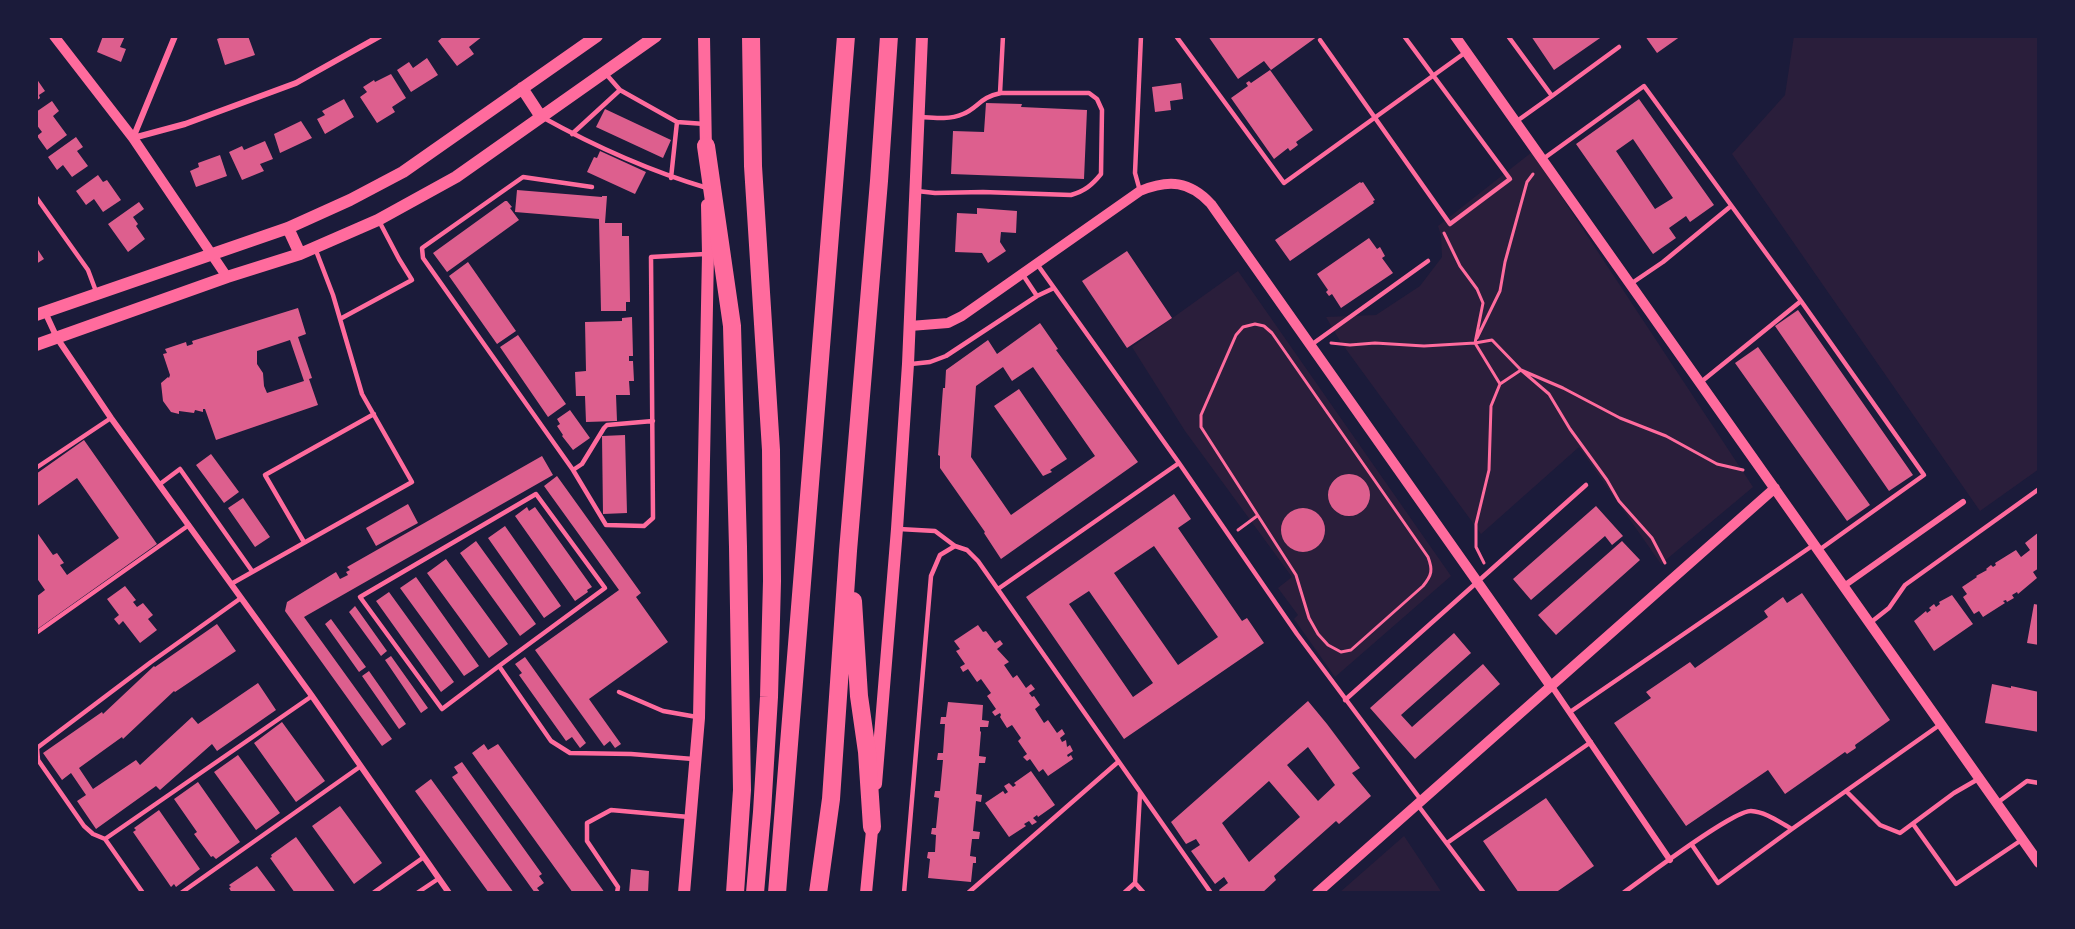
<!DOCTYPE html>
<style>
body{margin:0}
#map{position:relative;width:2075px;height:929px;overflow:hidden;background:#1b1b3a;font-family:Lora,serif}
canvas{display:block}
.frame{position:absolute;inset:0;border:38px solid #1b1b3a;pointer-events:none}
</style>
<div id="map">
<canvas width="2075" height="929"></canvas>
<div class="frame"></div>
</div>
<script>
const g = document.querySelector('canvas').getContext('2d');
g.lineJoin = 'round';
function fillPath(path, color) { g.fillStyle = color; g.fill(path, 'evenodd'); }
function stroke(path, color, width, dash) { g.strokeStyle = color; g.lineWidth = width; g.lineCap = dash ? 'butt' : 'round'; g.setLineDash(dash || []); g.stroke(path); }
fillPath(new Path2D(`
 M1794,36H2039V469L1980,511L1732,154L1785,95Z
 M1532,152L1753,487L1661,564L1579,447L1481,534L1340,341L1326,317L1376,315L1420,286L1442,257L1441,235L1438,226Z
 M1238,271L1451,576L1335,677L1294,619L1298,615L1278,588L1292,577L1185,431L1132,347Z
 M1404,836L1442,893H1339Z`), '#2a1e3b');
fillPath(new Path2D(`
 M103,36H125L120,47L126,49L121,62L97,52Z
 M225,36H248L255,55L225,65L217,39Z
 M444,36H483L469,47L474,54L457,66L438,41Z
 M1208,36H1318L1271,70L1264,61L1238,79Z
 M1531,36H1603L1554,70Z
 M1645,36H1681L1657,53Z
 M427,58L438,75L411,92L397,70L409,62L413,68Z
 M1270,70L1313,130L1296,142L1298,145L1290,151L1288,148L1274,159L1231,98L1248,86L1246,83L1249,81L1251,83Z
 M391,74L406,98L392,107L395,112L377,123L360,97L367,92L363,87L374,80L375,82Z
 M36,78L45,91L39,95L40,98L36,101Z
 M1181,83L1183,99L1170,101L1171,110L1155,112L1152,87Z
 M344,99L354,117L325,134L317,119L325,115L322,111Z
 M1639,99L1714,205L1690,222L1686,216L1669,228L1676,238L1653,254L1576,144ZM1633,139L1673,198L1655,209L1616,151Z
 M52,101L59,111L53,116L67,135L47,150L37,136L42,132L36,124V112Z
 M986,103L1022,104L1021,107L1087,110L1084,179L951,174L953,131L984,132Z
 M605,109L671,140L663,158L596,127Z
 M301,121L312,138L280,153L274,134Z
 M76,137L83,147L77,151L88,166L72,177L63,165L57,170L48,157Z
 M265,141L273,159L260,164L264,171L242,180L229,152L242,146L244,150Z
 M600,151L646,172L635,194L587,172L594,157L597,158Z
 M220,155L227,176L196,187L190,171L199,167L198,163Z
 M98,175L103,182L107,180L121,200L103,212L94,199L86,205L76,191Z
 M1360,182L1361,183L1363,182L1375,200L1373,201L1374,203L1290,261L1275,240Z
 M517,190L602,197V196H607L605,223H622V236H629L630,302H626V311H601L599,219L515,212Z
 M505,201H507L512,207L510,208L519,220L447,272L433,253Z
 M139,202L144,209L133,217L138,224L136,226L145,239L128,252L108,224Z
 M977,208L1017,211L1016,233L1001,232L1000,242L1006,251L988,263L982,253L955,252L957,213L977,214Z
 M1369,238L1377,249L1380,247L1385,256L1382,258L1393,273L1341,308L1332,294L1329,296L1326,292L1328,290L1317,274Z
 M36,247L44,259L36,264Z
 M1127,251L1172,318L1127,348L1082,281Z
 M468,262L516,331L497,344L449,276Z
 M298,308L306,334L298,337L312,378L309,379L318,405L216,440L205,409H203V412L195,410L194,413L179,411V414L171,412L163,401L161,383L168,377L169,378L170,375L163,354L167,353L165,349L186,342L187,346L193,344L192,341ZM290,340L304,381L267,393L264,386L263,373L257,364V351Z
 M1798,310L1913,475L1889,491L1775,326Z
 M632,317L633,356H629V361H633L634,381H629L630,395H616L617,421L586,422L585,396H576L575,372L586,371L585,322L622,321V318Z
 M1040,323L1058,349L1056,350L1138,462L1001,559L984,533L985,532L940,468V456L938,455L943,388H945L946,370L988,340L997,354ZM1003,367L1012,381L1033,367L1095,456L1011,515L971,457L976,386Z
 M518,335L566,404L548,417L500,347Z
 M1758,347L1870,505L1847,521L1735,363Z
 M1019,389L1067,459L1050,470L1052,472L1043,476L994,406Z
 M570,410L590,438L573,450L562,436L563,435L557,426L560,424L557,419Z
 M625,435L627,513L603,514L602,436Z
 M84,440L157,544L36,630V597L45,590L36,577V531L53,555L57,553L64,563L60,565L67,575L119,538L77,478L36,507V474Z
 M211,454L239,492L224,503L196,465Z
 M542,456L553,475L304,617L392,739L382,746L285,611L287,602L336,572L340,579L348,575L346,572L350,570L347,567Z
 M1328 495a21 21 0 1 1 42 0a21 21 0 1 1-42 0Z
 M557,476L641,593L636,597L668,642L589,699L621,744L615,748L610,741L604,746L535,650L619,590L544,486Z
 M1174,494L1191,519L1178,528L1242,621L1247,618L1264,643L1124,739L1026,597ZM1154,546L1218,637L1178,665L1114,573ZM1089,591L1153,683L1133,697L1069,604Z
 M243,498L270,537L255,547L228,508Z
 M408,504L418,523L376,546L366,528Z
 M1596,506L1623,536L1612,545L1605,536L1531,600L1513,579Z
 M527,507L529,511L535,507L592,587L587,590L588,592L575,601L515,516Z
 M1281 530a22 22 0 1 1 44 0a22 22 0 1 1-44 0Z
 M505,526L561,606L544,618L488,538Z
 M2039,532V568L2033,572L2037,578L2018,594L2017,592L2012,595L2014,598L2007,602L2006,600L2003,601L2005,603L1983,617L1979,611L1974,614L1963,597L1967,594L1962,587L1977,577L1976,576L1987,570L1986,569L1991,565L1993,567L1996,565L1995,563L2016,550L2021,557L2030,550L2025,543Z
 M476,541L536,624L520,636L460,553Z
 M1622,541L1640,560L1556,635L1538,615Z
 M446,559L508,644L489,658L427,573Z
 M416,577L479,666L464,676L400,588Z
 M125,586L136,600L133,602L137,607L143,603L153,615L148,619L157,630L140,643L123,621L119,625L114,619L119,615L107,599Z
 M389,592L454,682L441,692L376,601Z
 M1802,593L1890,720L1855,745L1856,748L1847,754L1845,752L1785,794L1768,770L1686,826L1614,723L1651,698L1646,692L1690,662L1695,668L1768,617L1764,611L1783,597L1787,603Z
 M1952,595L1973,624L1934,651L1914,621L1926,611L1927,613L1931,610L1929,608L1934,604L1936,607L1940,604L1939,602Z
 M2034,604L2039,605V645L2027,643Z
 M355,606L387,651L381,656L349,612Z
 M331,619L366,667L359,672L325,624Z
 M217,624L236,651L175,692L174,691L123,739L122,737L79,768L93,789L136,760L140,765L192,717L198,724L258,683L276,710L217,751L212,744L160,790L156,786L96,829L77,801L86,795L71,773L62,780L43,753L102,712L103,714L154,666L155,667Z
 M978,625L983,632L986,631L995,643L1000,640L1003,644L997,649L1009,662L1004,665L1013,678L1017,675L1026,688L1031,684L1035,689L1029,693L1032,697L1034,696L1040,705L1035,709L1044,723L1048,720L1057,733L1062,729L1065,734L1060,738L1062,742L1066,740L1067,747L1070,745L1073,751L1067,755L1068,757L1071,755L1073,759L1048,776L1043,769L1039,772L1030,759L1027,761L1023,757L1027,754L1018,741L1021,738L1012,725L1007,728L1000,717L1001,715L1000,713L995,716L992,712L996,709L987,696L991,693L981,679L977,682L968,669L963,672L960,667L965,664L956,651L960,649L954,641Z
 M1454,633L1471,653L1401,715L1412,727L1483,664L1500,684L1415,759L1370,708Z
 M391,656L428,708L421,713L385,660Z
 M525,657L586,743L580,748L572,737L566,741L519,675L522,673L515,664Z
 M369,671L406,724L399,729L362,676Z
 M1992,684L2011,688V686L2039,692V732L1985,723Z
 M1308,701L1327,724L1360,768L1352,773L1371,796L1339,824L1336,821L1274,876L1276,880L1262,893H1221L1219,890L1228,883L1224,877L1215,884L1191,851L1200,845L1196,839L1186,844L1171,822ZM1308,747L1335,785L1318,801L1287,765ZM1269,781L1300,817L1249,862L1222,823Z
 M948,702L983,705L982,720L989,721L988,727H980V731L981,732L979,756L986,757L985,763H979L976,794L982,795L981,802L976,801L973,831L980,832L979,839H972L970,856L976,857V863H973L971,882L928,878L930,859L927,858L928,852H935L936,835L931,834L932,828H936L939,798L934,797L935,791H940L943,760H937L938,753H943L945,724H940L941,717H946Z
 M282,722L325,781L296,802L254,743Z
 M484,744L488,750L498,744L605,893H573L472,753Z
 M238,755L280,813L256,830L214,772Z
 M462,762L542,874L539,876L544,883L537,888L541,893H535L452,777L458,773L454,767Z
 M1031,771L1055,805L1038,817L1037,815L1033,818L1037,822L1032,825L1029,821L1024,824L1026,826L1009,837L985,803L1003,791L1005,794L1008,792L1004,786L1009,783L1013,787L1016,785L1014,783Z
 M431,779L514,893H489L415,791Z
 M198,782L240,842L216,859L213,856L211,857L194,834L197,832L174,799Z
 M1546,798L1594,866L1555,893H1519L1483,841Z
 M340,806L382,863L354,884L312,826Z
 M159,810L200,869L176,887L174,884L171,887L133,832L136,830L134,828Z
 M296,837L336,893H295L270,858L272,857L271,855Z
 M257,866L277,893H232L229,888L231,887L229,885Z
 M631,869L649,871L648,893H629Z`), '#dd5f8e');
stroke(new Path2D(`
 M1444,233L1460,266L1477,289L1483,303L1475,343L1492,340L1521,370L1549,394L1570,429L1607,480L1619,501L1652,538L1665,563
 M1255,324L1264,326L1272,333L1428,557C1433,570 1432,575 1423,586L1351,650L1341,652L1328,645L1318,634L1309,618L1296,575L1201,427V415L1236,335L1243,327Z
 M1477,338L1500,291L1505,262L1527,182L1533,174
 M1331,343L1350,345L1375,343L1424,346L1475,343L1500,384L1491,406L1489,470L1476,524V547L1484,563
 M1500,384L1521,370L1563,388L1620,418L1666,436L1717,464L1743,470
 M1238,530L1257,516`), '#ff6b9d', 3);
stroke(new Path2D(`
 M1176,36L1284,183L1466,52
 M1508,36L1552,96L1517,121
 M1320,40L1450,224L1510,179L1404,36
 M606,74L620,90L677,122L705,124
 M1000,93L1003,36
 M1552,96L1619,47
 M542,117C594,146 650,171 707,188
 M572,134L620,90
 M1543,159L1644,86L1801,301L1701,382
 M671,178L677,122
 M592,187L523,177L422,248L423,258L573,470L606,525L644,526L653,518L651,257L705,254
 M917,191L935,193L983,192L1071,195C1085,191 1092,185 1101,174L1102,110L1097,99L1089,93H1001C980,97 978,108 963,114C949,120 934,118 919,117
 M1140,191L1135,173L1141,36
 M36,197L88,270L97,294
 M1037,264L1179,463L1297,634L1421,800
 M1632,283L1663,262L1731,206
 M1037,296L1054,288
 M1801,301L1924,475L1819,550
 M340,319L412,280L399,259L379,221
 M1311,345L1428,261
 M911,364L930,362L946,356L1037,296L1023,275
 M36,468L111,418
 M573,470L582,464L604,428L607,425L653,421
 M160,484L180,469L252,571
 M899,529L935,531L955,546L967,550L978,561L1211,893
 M304,542L265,475L374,414
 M231,584L412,482L362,394L333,295L315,248
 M998,589L1179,463
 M1870,623L1889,608L1905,585L2039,489
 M36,633L189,525
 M499,666L605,588L536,494L360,597L442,709L499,666L551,741L570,753L631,754L693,759
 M619,692L663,711L697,717
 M1345,700L1586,485
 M1570,712L1815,544
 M1846,791L1880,825L1900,833L1954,793L1980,778
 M1997,803L2027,781L2039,783
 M1417,804L1484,893
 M1913,824L1956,884L2023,839
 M105,839L312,696
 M1447,843L1591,742
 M1692,845L1718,883L1792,829
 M1135,883L1140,793
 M143,893L105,839L93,834L84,826L38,760L37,748L151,662L241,598
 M181,893L361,766
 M373,893L424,857
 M417,893L438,879
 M617,893L618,887L587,841V823L611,810L689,817
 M904,893L931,576L940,555L955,546
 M968,893L1118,762
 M1124,893L1135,883L1144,893
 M1623,893C1643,879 1733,810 1751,811C1766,812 1779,822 1792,829L1941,724`), '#ff6b9d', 4.5);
stroke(new Path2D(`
 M133,138L185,124L296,83L380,36
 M133,138L175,36
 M45,312L57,338L111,418L312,696L449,893
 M1844,586L1963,502
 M1551,685L1670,860`), '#ff6b9d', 6);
stroke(new Path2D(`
 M54,36L133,138L227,277
 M1455,36L2039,863
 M910,326L948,323L962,316L1140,191C1169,179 1190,181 1211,204L1550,685
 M1317,893L1775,488`), '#ff6b9d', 10);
stroke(new Path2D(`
 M704,36L706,152
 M522,88L541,117
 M288,228L300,254
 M36,315L288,228L350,200L403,172L597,36
 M36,345L227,277L300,254L378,220L456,177L656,36
 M876,784L897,529L908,364L922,36
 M684,893L699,718L708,254L707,205
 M866,893L873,820`), '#ff6b9d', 12);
stroke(new Path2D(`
 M751,36L753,166L771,450L772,581L769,697L762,812L755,893
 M706,146L732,326L738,547L742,790L735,893
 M853,601L859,696L867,752L872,827
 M777,893L846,36
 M818,893L831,799L848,551L879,181L889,36`), '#ff6b9d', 18);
</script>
